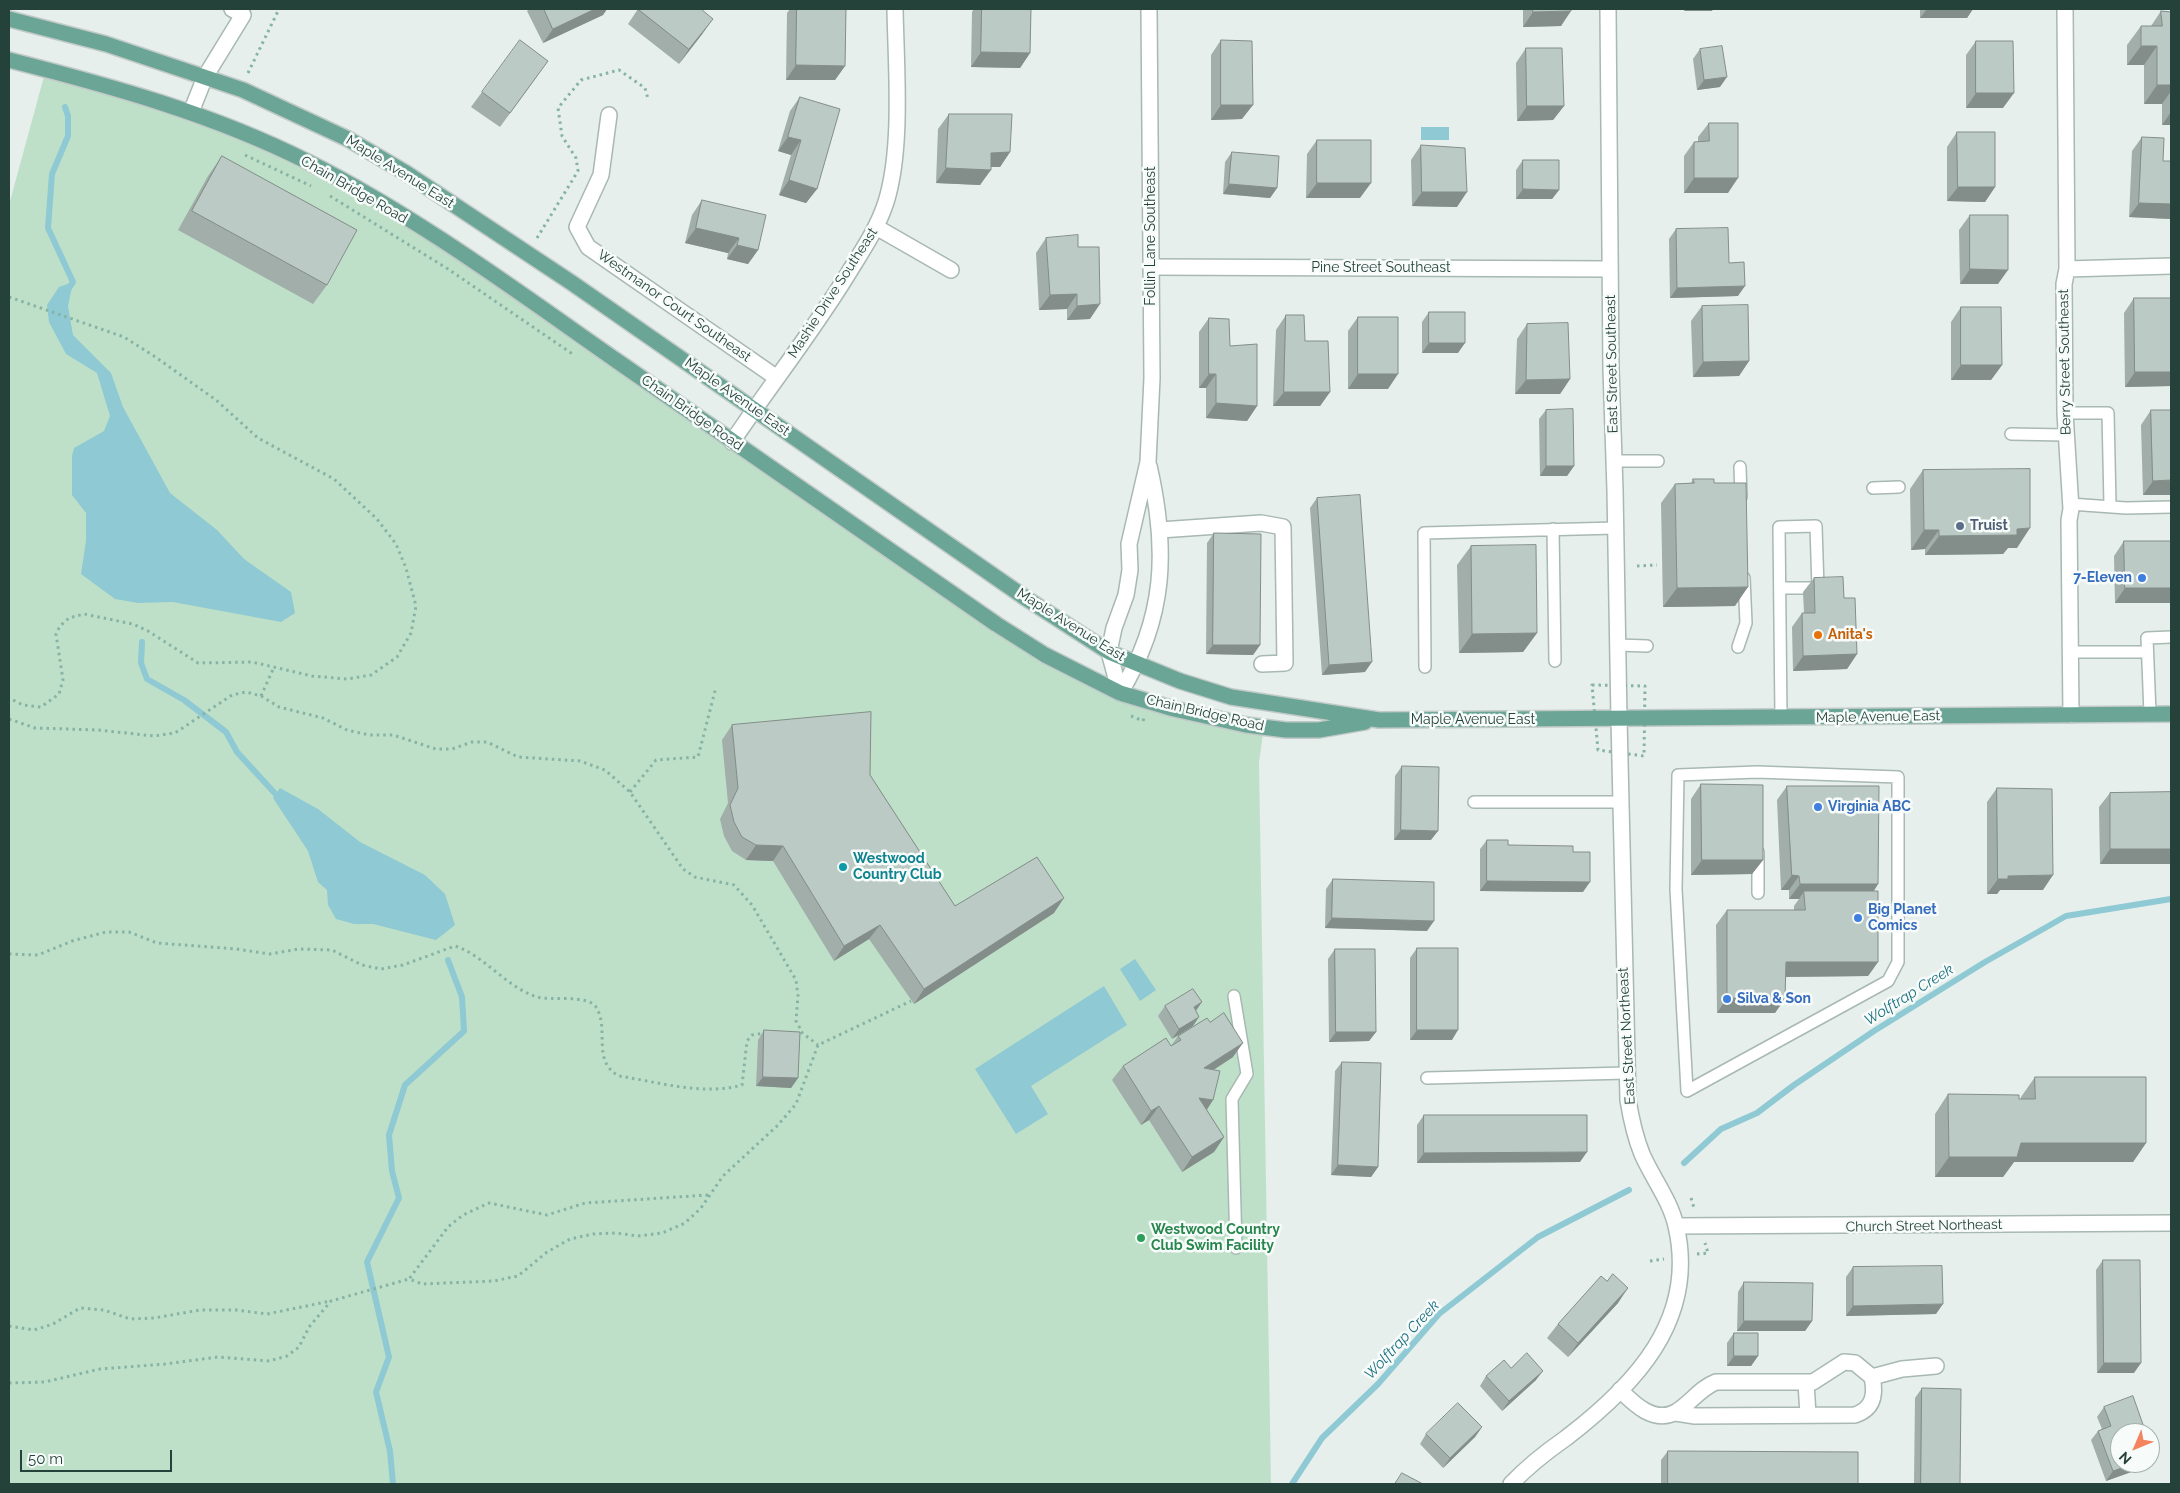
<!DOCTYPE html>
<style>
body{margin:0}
#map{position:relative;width:2180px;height:1493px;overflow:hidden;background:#e6efeb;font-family:Raleway,sans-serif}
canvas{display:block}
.frame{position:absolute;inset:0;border:10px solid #24423a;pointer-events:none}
.north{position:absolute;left:2110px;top:1423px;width:50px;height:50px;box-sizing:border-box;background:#f7fbf9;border:1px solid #a3b1ad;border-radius:50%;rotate:225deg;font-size:14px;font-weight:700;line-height:20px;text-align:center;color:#24423a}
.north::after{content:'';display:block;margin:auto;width:18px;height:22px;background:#f4845f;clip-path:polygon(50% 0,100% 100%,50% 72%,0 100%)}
.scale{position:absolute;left:20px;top:1450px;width:152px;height:22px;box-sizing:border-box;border:2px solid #24423a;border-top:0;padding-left:6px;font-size:15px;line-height:18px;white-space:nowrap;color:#24423a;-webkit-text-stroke:4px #f7fbf9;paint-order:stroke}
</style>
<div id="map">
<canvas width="2180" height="1493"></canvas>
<div class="frame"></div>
<div class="north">N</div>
<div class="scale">50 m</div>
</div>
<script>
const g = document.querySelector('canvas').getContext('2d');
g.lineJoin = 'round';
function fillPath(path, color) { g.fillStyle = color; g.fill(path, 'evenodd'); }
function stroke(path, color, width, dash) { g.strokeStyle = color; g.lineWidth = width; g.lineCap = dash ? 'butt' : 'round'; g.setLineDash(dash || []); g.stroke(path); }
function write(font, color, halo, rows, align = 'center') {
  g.font = font + ' Raleway,sans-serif'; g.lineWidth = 5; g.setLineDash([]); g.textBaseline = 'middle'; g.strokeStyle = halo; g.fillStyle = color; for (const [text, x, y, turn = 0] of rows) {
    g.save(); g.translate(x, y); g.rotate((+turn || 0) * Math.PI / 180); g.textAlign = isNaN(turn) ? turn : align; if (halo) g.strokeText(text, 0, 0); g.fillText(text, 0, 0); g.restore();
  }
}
fillPath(new Path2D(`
 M46,69L191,112L369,196L996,624L1120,693L1264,727L1259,762L1271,1484H9V205Z`), '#bfe0c8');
fillPath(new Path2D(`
 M1421,127H1449V140H1421Z
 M73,282L68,306L73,335L111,373L123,407L170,493L217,530L244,559L291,592L295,613L281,622L173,602L138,603L115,599L81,574L86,541V513L72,495V456L74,448L104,431L110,416L97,373L66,354L49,322L47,305L59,287Z
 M280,788L318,809L360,842L425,875L445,894L455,925L436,940L373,924H354L336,919L328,905L327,890L318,882L308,851L273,798Z
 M1135,959L1156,990L1140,1001L1120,969Z
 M1104,986L1127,1025L1031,1086L1048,1114L1016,1134L975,1069Z`), '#8ec9d4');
stroke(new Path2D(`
 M65,107L68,116V136L52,174L48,228L73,282L69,288
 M142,642L141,663L147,679L184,700L226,732L237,752L281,800
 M1684,1163L1721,1129L1757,1113L1794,1085L1874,1031L1985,962L2066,916L2171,899
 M393,1484L390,1451L376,1392L389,1357L367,1262L399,1198L392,1171L389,1135L405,1085L464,1031L462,997L448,960
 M1292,1484L1322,1438L1378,1384L1439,1314L1538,1237L1629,1190`), '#8ec9d4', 6);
const service = new Path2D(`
 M2065,413H2108L2110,505
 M2011,434L2065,435
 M1614,461H1658
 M1740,467L1741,497
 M1873,488L1899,487
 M2070,504L2126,508L2171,507
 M1553,529L1555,661
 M1780,588H1818L1816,526L1779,527L1781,718
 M1618,645L1647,646
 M1738,647L1746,623L1744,578
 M2071,652H2147
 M1425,667L1424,533L1616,528
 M2150,714L2147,638L2171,637
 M1757,772L1898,777V962L1888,981L1687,1091L1676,889L1678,775Z
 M1474,802H1620
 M1758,852V893
 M1234,996L1247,1074L1232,1099L1236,1248
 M1427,1078L1627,1073`);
const minor = new Path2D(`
 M1608,9L1611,369L1615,490L1619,719
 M2065,9L2067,269L2064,284L2065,413L2071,509L2069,520L2071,715
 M609,115L601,175L577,227L588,247L777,378
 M876,227L951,270
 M1152,267L1610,269
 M2067,269L2171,266
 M732,442C771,384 815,329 851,269C864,248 878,227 886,202C903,148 896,66 895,9
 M1160,530L1261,523L1283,527L1285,663L1262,664
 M1872,1377L1902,1369L1936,1366
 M1806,1382L1808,1415
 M1620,1390C1634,1404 1654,1424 1676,1412C1691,1403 1700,1388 1716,1382H1813L1844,1362L1855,1363L1872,1377
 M1676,1413L1695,1416L1855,1415C1873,1409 1876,1395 1872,1377`);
const tertiary = new Path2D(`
 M191,112L205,77L243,15L232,9
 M1120,693L1109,652L1114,628L1126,595L1130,570L1129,544L1148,462L1152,378L1149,9
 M1120,693C1166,618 1168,549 1149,466
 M1676,1226L2171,1223
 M1511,1484C1527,1467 1546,1452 1566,1438C1634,1386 1698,1320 1676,1226C1670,1200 1653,1179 1642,1154C1635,1137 1631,1118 1628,1100L1619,719`);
const primary = new Path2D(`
 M9,19L106,44L243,90L348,139L406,173L572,283L1027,599L1109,652L1180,681L1231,697L1379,720L2171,714
 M9,60C111,86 213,114 308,162C416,216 518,292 617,361C743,449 870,536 996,624L1045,655L1120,693L1174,709L1246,725L1286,730H1319L1365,722`);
stroke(service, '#a8b8b2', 14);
stroke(minor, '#a8b8b2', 18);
stroke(tertiary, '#a8b8b2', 18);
stroke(primary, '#c2cac8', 18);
stroke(new Path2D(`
 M248,73L279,9
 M245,155L311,186
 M330,196L448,269L574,355
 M537,238L578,171L576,158L562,136L558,108L581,80L619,70L645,88L648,99
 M9,297L124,337L154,356L216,400L258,438L334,479L377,519L396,544L406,568L416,606L411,633L397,657L371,675L347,679L312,676L252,662L198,663L148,631L133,624L84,614L69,618L60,626L56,634L63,680L59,694L41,707L23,705L9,698
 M1637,566L1657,565
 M1592,685L1645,686L1644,756L1598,750Z
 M261,696L274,667
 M1131,716L1143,721L1144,718
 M9,719L35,728L98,730L154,736L175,733L232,695L246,692L261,696L279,707L323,718L347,730L369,735H393L436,749H452L472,742H487L518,757L580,761L605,770L630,792L683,869L695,877L734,885L752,905L796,980L798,996L796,1021L802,1032
 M630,792L656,760L698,757L716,687
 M9,954L38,955L72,941L106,932H129L157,943L236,949L270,954L299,949L332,950L362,965L381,969L403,965L455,946C485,956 506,987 537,997C551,1001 587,994 596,1007C610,1029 591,1061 619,1076C658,1082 703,1096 742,1085L747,1041L752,1035L765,1033
 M801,1032L818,1045
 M708,1195L585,1203L547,1215L489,1203L463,1215L448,1227L409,1279L422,1284L494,1281L518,1276L547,1252L570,1239L593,1234L616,1233L638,1236L662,1233L685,1223L701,1208L723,1176L778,1125L796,1104L818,1045L911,1001
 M1691,1198L1694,1208
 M1697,1254L1708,1253L1705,1243
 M1650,1261L1664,1259
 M9,1326L34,1330L53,1324L80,1308L104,1310L130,1319L154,1318L200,1310H236L267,1314L331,1301
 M9,1383L45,1382L100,1369L165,1364L218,1357L269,1361L287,1356L299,1347L309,1327L331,1301L409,1279`), '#86b3a5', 3, [2.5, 4]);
stroke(service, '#fff', 11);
stroke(minor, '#fff', 15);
stroke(tertiary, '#fff', 15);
stroke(primary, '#6aa596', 15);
fillPath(new Path2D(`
 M529,9H607L603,15L543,43L527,11Z
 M638,9L703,33L679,64L628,24Z
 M790,9H846L845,66L835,80H786L787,13Z
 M974,9H1031L1030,53L1020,68L971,67L972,12Z
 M1523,9H1571L1561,26L1523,27Z
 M1920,9H1973L1967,18H1920Z
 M2161,11L2171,12V125H2162V104H2144V65H2127V45L2141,26H2151Z
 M1221,40L1242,119L1211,120V55Z
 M1976,41L2003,108H1966V55Z
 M1526,48L1564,106L1553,120L1517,121L1516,63Z
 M1700,49L1720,87L1697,90L1693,59Z
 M538,75L500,127L471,107L482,92Z
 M800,97L817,189L806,203L779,195L791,155L778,151L790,111Z
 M949,114L1010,152L1000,167H991L980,185L936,183L938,129Z
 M1709,123L1728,193H1684V156L1694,142H1698V137Z
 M1957,132L1995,187L1985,202L1947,201V147Z
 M2142,137L2163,161H2171V219L2129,217L2132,151Z
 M1317,140L1360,198H1306L1307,154Z
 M1421,145L1457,207L1412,206L1411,160Z
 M1232,152L1277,188L1270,198L1223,194L1225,162Z
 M222,156L327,285L313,304L178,230L208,176Z
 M1523,160L1559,190L1552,199H1516V170Z
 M702,200L758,250L748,264L727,259L728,253L685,243L692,215Z
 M1970,215L1998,284H1960L1959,230Z
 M1676,229L1729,263L1738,296L1670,298L1669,239Z
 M1046,238L1078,247L1090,319L1067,320V309L1039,310L1036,253Z
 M2134,298L2171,386L2125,387L2124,313Z
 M1702,306L1749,361L1739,376L1693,377L1691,321Z
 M1961,307L2002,365L1991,380H1951V322Z
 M1429,312L1458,353H1422V322Z
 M1286,315L1305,341L1330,392L1320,406H1273L1276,330Z
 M1358,317L1388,389H1348V331Z
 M1209,318L1230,346L1257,406L1247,421L1206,418V388H1199V332Z
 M1527,324L1570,379L1560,394H1515L1517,339Z
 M1546,410L1574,466L1567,476H1540L1539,419Z
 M2151,410L2171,495H2143L2141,425Z
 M1923,470L2017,548H2008L2003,554L1925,555V549L1911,550L1910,489Z
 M1693,479L1714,483L1735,606L1663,607L1661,503L1675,484L1691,483Z
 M1317,498L1365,672L1322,675L1310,508Z
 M1214,533L1260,645L1253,655L1206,654L1207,543Z
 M2124,541H2171V603H2115L2114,556Z
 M1471,546L1537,633L1523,652L1459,653L1457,565Z
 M1814,578L1844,598L1857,654L1847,669L1793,671L1792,627L1802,613H1804L1803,592Z
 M732,725L870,775L955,906L1054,913L914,1004L869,939L834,961L773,861L746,860L732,851L724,836L720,819L728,803L722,740Z
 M1402,766L1431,840H1394L1395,776Z
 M1701,784L1763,860L1752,874L1691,875V799Z
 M1787,786L1878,884L1874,891L1878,962L1868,976L1786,977L1775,1013H1717L1716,925L1727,910H1794V906L1799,899H1789V890H1781L1777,800Z
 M1997,788L2043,890H2000L1997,894H1987V802Z
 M2171,792V864H2100L2099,807L2110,793Z
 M1487,840L1508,845L1573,852L1583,892L1480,891V849Z
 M1333,879L1427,931L1325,928L1326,889Z
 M1417,948L1452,1040H1410V958Z
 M1335,949L1376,1032L1369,1041L1329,1042L1328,959Z
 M1165,1006L1196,1011L1193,1026L1172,1039L1158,1016Z
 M764,1030L798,1078L791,1088L756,1086L758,1040Z
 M1178,1036L1233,1057L1214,1070L1213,1100L1207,1110L1224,1137L1214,1152L1182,1172L1149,1120L1141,1125L1112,1080L1123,1066L1171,1046Z
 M1342,1062L1378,1167L1371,1177L1331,1175L1335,1071Z
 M2035,1077L2146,1143L2133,1162H2014L2003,1177H1935V1114L1948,1094L2021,1099V1097Z
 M1424,1115L1580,1162L1417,1163V1125Z
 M2103,1260L2134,1373H2097L2096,1270Z
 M1853,1267L1936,1314L1846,1316V1277Z
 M1607,1281L1618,1303L1568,1357L1547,1338L1558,1324Z
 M1744,1282L1812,1321L1805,1331H1737L1738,1292Z
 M1734,1333L1758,1356L1751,1366H1727V1343Z
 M1511,1368L1536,1380L1502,1411L1480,1386L1486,1376Z
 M1922,1388L1960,1484H1914L1915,1398Z
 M2104,1407L2148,1466L2106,1481L2091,1440L2098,1431L2102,1429L2097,1417Z
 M1482,1427L1475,1437L1443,1468L1420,1444L1426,1434Z
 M1668,1451L1858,1484H1661V1460Z`), '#a1aea9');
fillPath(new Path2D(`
 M595,9H607L603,15L543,43L553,29Z
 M1685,9H1713L1712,11H1684Z
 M1927,9H1973L1967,18H1920Z
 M1571,11L1561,26L1523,27L1533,12Z
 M713,19L703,33L679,64L689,49Z
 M2141,46H2157L2144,65H2127Z
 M981,52L1030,53L1020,68L971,67Z
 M796,65L845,66L835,80H786Z
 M1727,77L1720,87L1697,90L1704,80Z
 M2157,85H2171V91L2162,104H2144Z
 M1976,93H2014L2003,108H1966Z
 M1221,105H1253L1242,119L1211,120Z
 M1527,106H1564L1553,120L1517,121Z
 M2171,112V125H2162Z
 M788,137L801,140L791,155L778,151Z
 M1010,152L1000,167H981L991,153Z
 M946,168L991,170L980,185L936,183Z
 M1694,178H1738L1728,193H1684Z
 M789,180L817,189L806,203L779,195Z
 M1317,183H1371L1360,198H1306Z
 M1229,184L1277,188L1270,198L1223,194Z
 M1958,187H1995L1985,202L1947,201Z
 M1523,189L1559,190L1552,199H1516Z
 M1422,192H1467L1457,207L1412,206Z
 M2139,203L2171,204V219L2129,217Z
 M696,228L739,238L728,253L685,243Z
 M737,245L758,250L748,264L727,259Z
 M1970,269L2008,270L1998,284H1960Z
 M1745,286L1738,296L1670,298L1677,288Z
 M1077,294L1067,309L1039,310L1050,295Z
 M1100,304L1090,319L1067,320L1077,306Z
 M1429,343H1465L1458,353H1422Z
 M1749,361L1739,376L1693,377L1703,362Z
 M1961,365H2002L1991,380H1951Z
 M2135,372H2171V386L2125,387Z
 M1209,374H1216L1206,388H1199Z
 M1358,374H1398L1388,389H1348Z
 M1570,379L1560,394H1515L1526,380Z
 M1284,392H1330L1320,406H1273Z
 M1216,403L1257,406L1247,421L1206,418Z
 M1546,466H1574L1567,476H1540Z
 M2171,480V495H2143L2153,481Z
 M2030,528L2017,548H2008L2003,554L1925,555L1939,536L2017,529Z
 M1924,530H1939L1925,549L1911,550Z
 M1748,587L1735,606L1663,607L1677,588Z
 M2125,588H2171V603H2115Z
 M1537,633L1523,652L1459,653L1472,634Z
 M1213,645H1260L1253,655L1206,654Z
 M1857,654L1847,669L1793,671L1803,656Z
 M1372,662L1365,672L1322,675L1329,665Z
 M1401,830L1438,831L1431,840H1394Z
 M756,845L783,846L773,861L746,860Z
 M2110,849H2171V864H2100Z
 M1702,860H1763L1752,874L1691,875Z
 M1792,875L1799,876L1789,890H1781Z
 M2053,875L2043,890H2000L1997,894H1987L1998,879L2008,876Z
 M1487,881L1590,882L1583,892L1480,891Z
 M1800,884H1878L1868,899L1804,891L1799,899H1789Z
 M1064,898L1054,913L914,1004L924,989Z
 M1332,918L1434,921L1427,931L1325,928Z
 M880,925L869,939L834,961L844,946Z
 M1786,962H1878L1868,976L1776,977Z
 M1727,998L1785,999L1775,1013H1717Z
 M1202,1002L1195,1012L1194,1007Z
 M1199,1017L1193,1026L1172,1039L1179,1029Z
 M1417,1030H1458L1452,1040H1410Z
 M1336,1032H1376L1369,1041L1329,1042Z
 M1243,1043L1233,1057L1194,1082L1204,1068Z
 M763,1077L798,1078L791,1088L756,1086Z
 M1199,1098L1213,1100L1203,1115Z
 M1159,1106L1149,1120L1141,1125L1151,1111Z
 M1224,1137L1214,1152L1182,1172L1192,1157Z
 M2021,1143H2146L2133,1162H2014L2003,1177H1935L1949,1157Z
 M1587,1152L1580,1162L1417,1163L1424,1153Z
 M1338,1165L1378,1167L1371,1177L1331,1175Z
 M1628,1288L1618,1303L1568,1357L1578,1343Z
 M1943,1304L1936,1314L1846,1316L1853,1306Z
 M1744,1321H1812L1805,1331H1737Z
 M1734,1356H1758L1751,1366H1727Z
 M2104,1363H2141L2134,1373H2097Z
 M1543,1371L1536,1380L1502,1411L1509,1401Z
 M1482,1427L1475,1437L1443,1468L1450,1458Z
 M2155,1456L2150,1463V1458Z
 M2136,1463H2150L2148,1466L2106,1481L2113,1471Z`), '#838d89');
const building = new Path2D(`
 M544,9H595L553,29Z
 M638,9H701L713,19L689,49Z
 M797,9H846L845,66L796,65Z
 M982,9H1031L1030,53L981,52Z
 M1533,9H1571V11L1533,12Z
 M2161,11L2171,12V85H2157V46H2141V26H2162Z
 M520,40L548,61L510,113L482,92Z
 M1221,40L1252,41L1253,105H1221Z
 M1976,41H2013L2014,93H1976Z
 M1722,46L1727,77L1704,80L1700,49Z
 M1526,48H1562L1564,106H1527Z
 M800,97L840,109L817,189L789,180L801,140L788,137Z
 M949,114H1012L1010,152L991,153V170L946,168Z
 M1709,123H1738V178H1694V142L1709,141Z
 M1957,132H1995V187H1958Z
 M2142,137L2164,138L2163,161H2171V204L2139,203Z
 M1317,140H1371V183H1317Z
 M1421,145L1465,148L1467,192H1422Z
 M1232,152L1279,156L1277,188L1229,184Z
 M222,156L357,230L327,285L192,211Z
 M1523,160H1559V190L1523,189Z
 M702,200L766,215L758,250L737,245L739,238L696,228Z
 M1970,215H2008V270L1970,269Z
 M1728,228L1729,263L1744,262L1745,286L1677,288L1676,229Z
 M1078,235V247H1099L1100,304L1077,306V294L1050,295L1046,238Z
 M2134,298H2171V372H2135Z
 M1748,305L1749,361L1703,362L1702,306Z
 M1961,307H2001L2002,365H1961Z
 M1429,312H1465V343H1429Z
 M1286,315H1304L1305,341H1328L1330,392H1284Z
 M1358,317H1398V374H1358Z
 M1209,318L1229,319L1230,346L1257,344V406L1216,403V374H1209Z
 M1568,323L1570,379L1526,380L1527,324Z
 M1573,409L1574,466H1546V410Z
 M2151,410H2171V480L2153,481Z
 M2030,469V528L2017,529V535L1939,536V530H1924L1923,470Z
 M1693,479H1714V483H1746L1748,587L1677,588L1675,484L1694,483Z
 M1360,495L1372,662L1329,665L1317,498Z
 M1214,533L1261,534L1260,645H1213Z
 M2124,541H2171V588H2125Z
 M1536,545L1537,633L1472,634L1471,546Z
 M1843,577L1844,598H1855L1857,654L1803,656L1802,613H1815L1814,578Z
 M871,712L870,775L955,906L1037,857L1064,898L924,989L880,925L844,946L783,846L756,845L742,837L734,822L730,805L738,788L732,725Z
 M1402,766L1439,767L1438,831L1401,830Z
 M1701,784L1763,785V860H1702Z
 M1787,786H1879L1878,884H1800L1799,876L1792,875Z
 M1997,788L2052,789L2053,875L2008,876V879H1998Z
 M2171,792V849H2110V793Z
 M1487,840H1508V845L1573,846V852H1590V882L1487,881Z
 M1333,879L1434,882V921L1332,918Z
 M1804,891H1878V962H1786L1785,999L1727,998V910H1805Z
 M1417,948H1458V1030H1417Z
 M1335,949H1375L1376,1032H1336Z
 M1193,989L1202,1002L1194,1007L1199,1017L1179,1029L1165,1006Z
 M1224,1013L1243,1043L1204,1068L1220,1071L1213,1100L1199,1098L1224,1137L1192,1157L1159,1106L1151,1111L1123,1066L1166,1038L1171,1046L1181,1040L1178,1036L1207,1018L1210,1022Z
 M764,1030L800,1032L798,1078L763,1077Z
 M1342,1062L1381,1063L1378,1167L1338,1165Z
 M2035,1077H2146V1143H2021L2017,1157H1949L1948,1094L2019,1095V1099H2035Z
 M1424,1115H1587V1152L1424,1153Z
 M2103,1260H2140L2141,1363H2104Z
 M1942,1266L1943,1304L1853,1306V1267Z
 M1613,1274L1628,1288L1578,1343L1558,1324L1601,1276L1607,1281Z
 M1744,1282L1813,1283L1812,1321H1744Z
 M1734,1333H1758V1356H1734Z
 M1527,1353L1543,1371L1509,1401L1486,1376L1504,1360L1511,1368Z
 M1922,1388L1961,1389L1960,1484H1921Z
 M2133,1396L2146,1433H2120V1463H2136L2113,1471L2098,1431L2111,1426L2104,1407Z
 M1458,1403L1482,1427L1450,1458L1426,1434Z
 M2150,1444L2155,1456L2150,1458Z
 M1668,1451L1858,1452V1484H1668Z
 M1402,1473L1423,1484H1395Z`);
fillPath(building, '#bbcac4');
stroke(building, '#838d89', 1);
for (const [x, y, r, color] of [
 [1960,526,5,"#5c6f8a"],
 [2142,578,5,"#3f7fe0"],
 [1818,635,5,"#e8710a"],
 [1818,807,5,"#3f7fe0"],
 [843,867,5,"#0f9aa8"],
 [1858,918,5,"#3f7fe0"],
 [1727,999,5,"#3f7fe0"],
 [1141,1238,5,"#2e9e5b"]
]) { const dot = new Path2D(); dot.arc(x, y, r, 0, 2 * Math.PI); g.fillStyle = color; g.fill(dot); stroke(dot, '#f7fbf9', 2); }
write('14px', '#24423a', '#f7fbf9', [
 ["Maple Avenue East",400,172,32],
 ["Chain Bridge Road",354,190,30],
 ["Follin Lane Southeast",1151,236,-90],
 ["Pine Street Southeast",1381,268],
 ["Mashie Drive Southeast",833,293,-57],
 ["Westmanor Court Southeast",674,306,35],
 ["Berry Street Southeast",2065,362,-91],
 ["East Street Southeast",1612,364,-91],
 ["Maple Avenue East",737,397,35],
 ["Chain Bridge Road",692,413,35],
 ["Maple Avenue East",1071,625,32],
 ["Chain Bridge Road",1205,713,13],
 ["Maple Avenue East",1878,717,-1],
 ["Maple Avenue East",1473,720],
 ["East Street Northeast",1627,1036,-93],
 ["Church Street Northeast",1924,1226,-1]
]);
write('bold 14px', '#4e5e75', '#f7fbf9', [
 ["Truist",1970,526]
], 'left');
write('bold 14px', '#366cbe', '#f7fbf9', [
 ["7-Eleven",2132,578,"right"],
 ["Virginia ABC",1828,807],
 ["Big Planet",1868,910],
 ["Comics",1868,926],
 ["Silva & Son",1737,999]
], 'left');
write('bold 14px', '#c56008', '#f7fbf9', [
 ["Anita's",1828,635]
], 'left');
write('bold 14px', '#0d838f', '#f7fbf9', [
 ["Westwood",853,859],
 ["Country Club",853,875]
], 'left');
write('bold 14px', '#27864d', '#f7fbf9', [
 ["Westwood Country",1151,1230],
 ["Club Swim Facility",1151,1246]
], 'left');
write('italic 15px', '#1c6f80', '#f7fbf9', [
 ["Wolftrap Creek",1909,995,-32],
 ["Wolftrap Creek",1402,1340,-47]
]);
</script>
